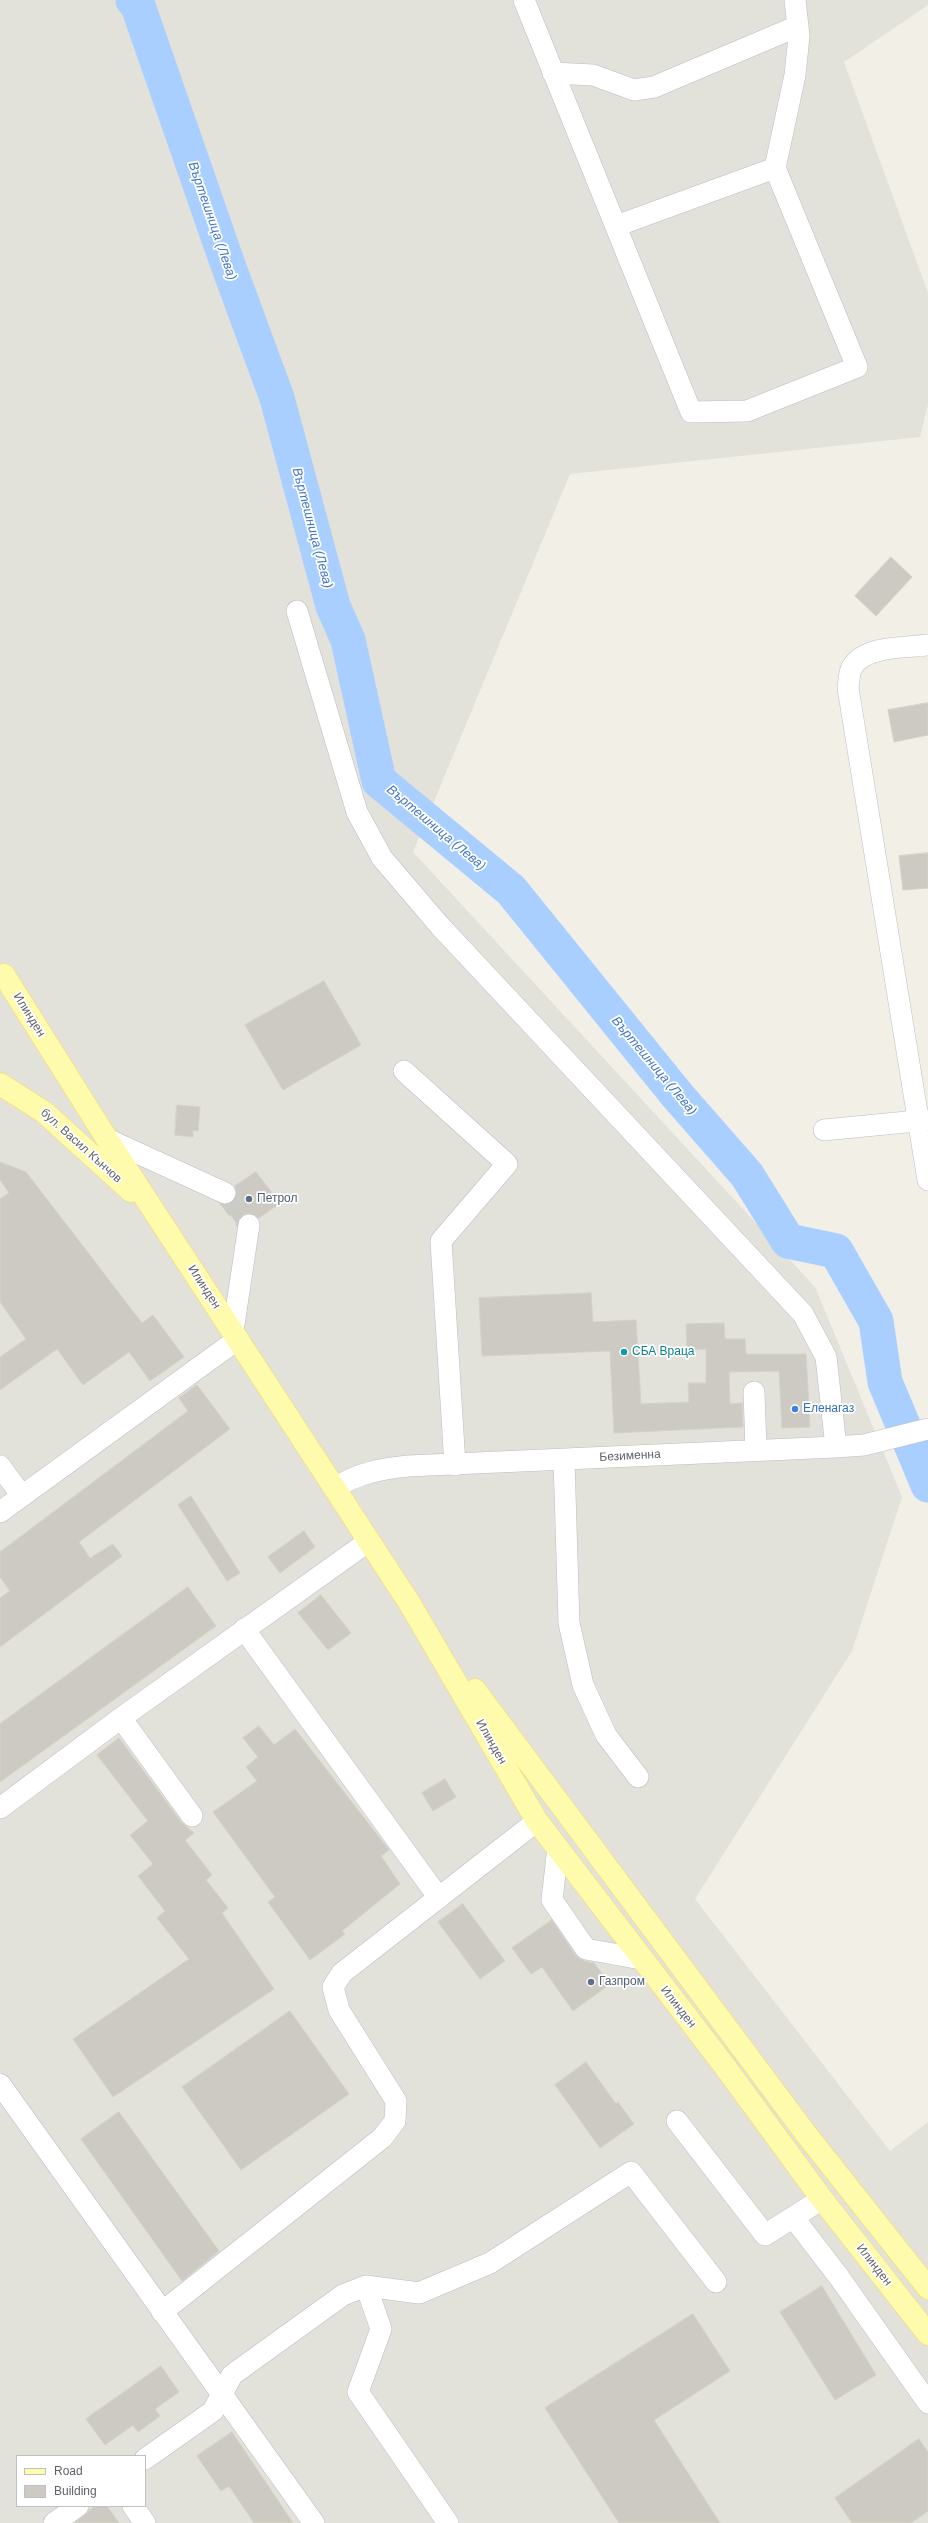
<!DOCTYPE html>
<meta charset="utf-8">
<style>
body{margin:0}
#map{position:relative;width:928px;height:2523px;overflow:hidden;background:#f1efe6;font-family:Arial,sans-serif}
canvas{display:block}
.legend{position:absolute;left:16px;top:2455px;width:130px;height:52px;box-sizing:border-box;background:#fff;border:1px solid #bfc0c2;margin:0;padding:5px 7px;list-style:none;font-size:12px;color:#5e6167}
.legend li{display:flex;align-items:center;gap:8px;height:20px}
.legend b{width:20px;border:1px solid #bfc0c2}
</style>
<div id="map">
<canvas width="928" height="2523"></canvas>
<ul class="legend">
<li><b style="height:5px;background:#fffbad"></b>Road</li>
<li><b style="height:11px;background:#cccac2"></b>Building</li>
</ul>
</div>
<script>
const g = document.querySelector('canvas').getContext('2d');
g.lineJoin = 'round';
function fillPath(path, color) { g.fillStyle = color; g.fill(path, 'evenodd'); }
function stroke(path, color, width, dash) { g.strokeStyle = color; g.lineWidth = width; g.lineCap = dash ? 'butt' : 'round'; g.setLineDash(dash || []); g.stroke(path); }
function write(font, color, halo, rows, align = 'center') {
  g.font = font + ' Arial,sans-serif'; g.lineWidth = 3.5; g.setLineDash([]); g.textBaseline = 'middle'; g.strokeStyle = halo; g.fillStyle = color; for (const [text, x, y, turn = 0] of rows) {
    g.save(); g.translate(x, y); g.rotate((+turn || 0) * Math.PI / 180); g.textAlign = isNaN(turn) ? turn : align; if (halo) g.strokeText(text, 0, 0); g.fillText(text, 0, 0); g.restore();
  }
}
fillPath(new Path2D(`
 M0,0H928V5L844,62L928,293V404L920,437L570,474L413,852L815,1287L902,1497L852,1651L695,1899L890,2151L928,2122V2523H0ZM17,2456H145V2506H17Z`), '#e2e1da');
stroke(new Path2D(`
 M133,0L138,6L228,265L277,398L333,606L348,640L379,781L511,890L677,1095L747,1175L788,1241L836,1251L876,1321L885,1382L928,1485`), '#a8cfff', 35);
const building = new Path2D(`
 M891,557L912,577L876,616L855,596Z
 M928,703V735L894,742L888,710Z
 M928,853V888L903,890L899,856Z
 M324,981L361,1045L283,1090L245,1025Z
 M177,1105L200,1107L198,1131L193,1130V1137L175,1135Z
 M0,1162L26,1172L142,1323L153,1315L184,1357L150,1381L129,1352L83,1385L57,1349L0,1390V1357L26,1339L0,1302V1199L9,1193L0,1180Z
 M256,1172L280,1203L259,1218L251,1213L244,1214L237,1224L223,1204L232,1203L236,1198L235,1186Z
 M591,1293L593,1322L636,1320L641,1404L689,1402L688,1383H706V1349L687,1350L686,1324L724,1323L725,1339H745L746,1354H806L810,1427L782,1428L779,1371L729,1372L730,1404L742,1403L743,1427L614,1433L610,1351L482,1356L479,1298Z
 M197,1385L230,1429L79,1542L90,1558L113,1544L122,1556L0,1647V1598L10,1591L0,1577V1552L188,1411L179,1398Z
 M191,1496L240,1573L227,1581L178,1505Z
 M304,1531L315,1547L280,1573L268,1557Z
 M188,1587L216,1626L0,1782V1724Z
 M321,1595L351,1633L328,1650L298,1613Z
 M259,1726L274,1745L295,1729L389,1850L381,1856L400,1884L342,1931L345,1934L310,1960L268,1902L275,1897L213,1812L257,1781L246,1767L258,1757L243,1738Z
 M119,1738L182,1823L194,1833L185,1840L212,1875L206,1880L228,1908L222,1913L274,1989L113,2097L73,2039L189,1959L157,1918L165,1911L138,1876L153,1864L130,1835L148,1821L97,1755Z
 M445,1779L456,1797L433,1811L422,1793Z
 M463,1904L505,1961L480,1979L438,1922Z
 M552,1920L576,1956L584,1961L594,1963L610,1984L573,2011L542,1967L531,1974L512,1948Z
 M290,2011L349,2094L241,2170L182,2087Z
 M586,2062L616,2104L618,2102L634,2124L600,2148L555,2085Z
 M119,2112L219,2251L182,2281L81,2139Z
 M822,2286L876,2375L835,2400L780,2312Z
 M693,2314L730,2371L654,2420L720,2523H619L545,2408Z
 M161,2366L179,2392L155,2409L160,2416L138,2432L133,2425L105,2445L86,2419Z
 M232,2432L293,2523H254L229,2486L221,2491L197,2456Z
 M919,2439L928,2452V2511L911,2523H852L835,2498Z
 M95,2506H107L119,2523H75Z`);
fillPath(building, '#cccac2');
stroke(building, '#d6d2c4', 1);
stroke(new Path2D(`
 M225,1193L249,1225`), '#ccccc6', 21, [21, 10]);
const minor = new Path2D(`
 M524,0L691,412L747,411L857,367L775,168L795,75L799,36L795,0
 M553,73L593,75L634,90L654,87L798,26
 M616,226L775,168
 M297,611L357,812L382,858L440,926L803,1314L826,1357L836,1447
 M928,645C906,648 866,645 852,667C849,672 849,682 848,688L928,1180
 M404,1071L507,1164L441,1241L455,1465
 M824,1130L928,1120
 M107,1139L225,1193
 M233,1331L249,1225
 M754,1392L756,1449
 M564,1460L569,1623L583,1685L606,1735L638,1777
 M0,1466L22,1496
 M335,1488C358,1473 380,1469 408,1466L836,1447L864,1445L928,1429
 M0,1512L238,1339
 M244,1629L439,1898
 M121,1718L192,1816
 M0,1808L121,1718L369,1541
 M558,1847L552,1900L586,1949L641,1959
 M0,2084L314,2523
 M677,2121L765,2235L822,2199
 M793,2217L839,2277L928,2403
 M366,2286L381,2329L358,2392L448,2523
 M162,2312L382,2138L395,2121L396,2101L339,2010L333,1987L342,1973L537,1821
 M145,2459L213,2411L232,2375L343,2295L366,2286L419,2293L490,2263L631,2172L716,2282
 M133,2506L145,2523
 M54,2523L78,2506`);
const major = new Path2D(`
 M4,975L107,1139L410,1604L537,1821L723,2064L822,2199L928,2334
 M0,1084L44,1112L131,1191
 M475,1690L806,2134L928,2288`);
stroke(minor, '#bbbdc2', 22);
stroke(major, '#f8de57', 23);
stroke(minor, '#fff', 21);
stroke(major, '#fffbad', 22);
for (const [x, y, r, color] of [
 [249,1199,4,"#5c6f8a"],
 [624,1352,4,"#0f9aa8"],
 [795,1409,4,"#3f7fe0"],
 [591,1982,4,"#5c6f8a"]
]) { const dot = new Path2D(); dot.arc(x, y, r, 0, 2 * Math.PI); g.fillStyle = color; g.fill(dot); stroke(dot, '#fff', 1.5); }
write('12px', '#5e6167', '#fff', [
 ["Илинден",29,1015,58],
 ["бул. Васил Кънчов",81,1146,42],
 ["Илинден",204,1287,57],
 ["Безименна",630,1456,-3],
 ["Илинден",491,1742,60],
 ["Илинден",678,2007,52],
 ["Илинден",874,2265,52]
]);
write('12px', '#4e5e75', '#fff', [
 ["Петрол",257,1199],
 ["Газпром",599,1982]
], 'left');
write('12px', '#0d838f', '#fff', [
 ["СБА Враца",632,1352]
], 'left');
write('12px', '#366cbe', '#fff', [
 ["Еленагаз",803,1409]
], 'left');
write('italic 13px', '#4375ca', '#fff', [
 ["Въртешница (Лева)",212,221,71],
 ["Въртешница (Лева)",312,528,75],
 ["Въртешница (Лева)",436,828,40],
 ["Въртешница (Лева)",654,1066,50]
]);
</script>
